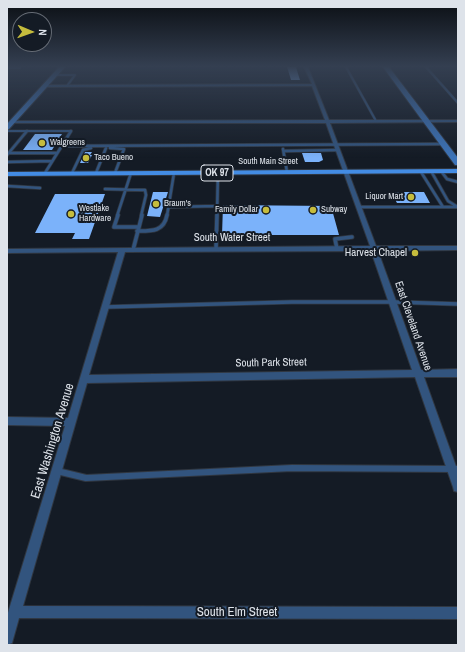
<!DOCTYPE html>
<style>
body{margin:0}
#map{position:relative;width:465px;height:652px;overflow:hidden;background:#141b25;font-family:"Archivo Narrow",sans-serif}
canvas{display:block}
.frame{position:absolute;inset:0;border:8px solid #dee3ea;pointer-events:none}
.north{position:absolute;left:12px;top:12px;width:40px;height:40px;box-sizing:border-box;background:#141b25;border:1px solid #656b74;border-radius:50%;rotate:92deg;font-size:11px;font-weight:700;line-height:16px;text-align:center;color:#dee3ea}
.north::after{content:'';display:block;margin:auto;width:14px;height:18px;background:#c5bc3d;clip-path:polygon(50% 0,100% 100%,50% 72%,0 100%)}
</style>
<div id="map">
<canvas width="465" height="652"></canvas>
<div class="frame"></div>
<div class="north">N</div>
</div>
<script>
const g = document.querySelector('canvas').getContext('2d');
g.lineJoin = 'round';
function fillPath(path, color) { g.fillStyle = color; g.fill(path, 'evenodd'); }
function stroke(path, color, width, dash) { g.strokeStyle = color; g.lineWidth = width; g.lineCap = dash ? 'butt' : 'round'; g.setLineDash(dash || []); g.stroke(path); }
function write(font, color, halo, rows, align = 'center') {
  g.font = font + ' "Archivo Narrow",sans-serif'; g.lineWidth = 4; g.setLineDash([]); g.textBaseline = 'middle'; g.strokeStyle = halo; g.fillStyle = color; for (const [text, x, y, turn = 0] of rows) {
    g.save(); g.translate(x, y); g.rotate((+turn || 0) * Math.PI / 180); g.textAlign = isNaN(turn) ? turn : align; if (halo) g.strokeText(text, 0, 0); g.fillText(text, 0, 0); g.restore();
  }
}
fillPath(new Path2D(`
 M287,67H296L300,80H291Z
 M35,134H62L52,150H23Z
 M85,152H92L90,155H92L88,163H80Z
 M302,153H321L323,160L319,162H305Z
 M153,192H168L160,217L147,216Z
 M391,192H424L430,203H397Z
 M55,194H105L89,239H72L75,233H35Z
 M223,205L331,206L339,235H222Z`), '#7bb2fa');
const laneFar3 = new Path2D(`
 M346,67L376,121
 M426,67L458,103
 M7,68H20
 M55,75H75L67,86
 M7,131H71L70,132`);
const laneFar2 = new Path2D(`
 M61,146L444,144
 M110,148L124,149L115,173
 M283,149L287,172
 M284,151L338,150
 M9,153H57
 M7,155L27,131
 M7,162L52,161
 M431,171L448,201L456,206
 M441,171L447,179L458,182
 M421,172L443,207
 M45,173L71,131
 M72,173L83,150L91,148
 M96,173L106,148
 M7,186L40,188
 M105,189L145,190L146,195L141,216
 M169,207L218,206
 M358,207H458
 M117,216L131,173
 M167,216L174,173
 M217,216L218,172`);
const laneFar1 = new Path2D(`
 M118,215L114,227H139L133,250
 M139,227L142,215
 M137,231C151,231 164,232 167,215
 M216,249L217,215
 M337,249L335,239L352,237
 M105,307L292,302H394L458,304`);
const lane = new Path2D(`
 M57,471L86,478L292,468L458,469`);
const street = new Path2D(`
 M304,67H308L329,120H458V122L330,123L376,246H458V250L378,251L421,370L458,369V377H424L458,472V492L454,491L453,487L415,377L87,383L23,606L458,607V619L19,618L12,643L7,645V616L65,426L7,425V417L68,418L118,252L7,253V249L370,246L326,123H14L12,122L14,121L325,120L312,86L46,87L44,86L46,85L312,84ZM371,251L412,370L89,375L125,252Z`);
const secondary = new Path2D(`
 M59,67H65L9,129L7,130V124Z
 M383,67H389L458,158V165H455Z`);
const primary = new Path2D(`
 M458,169V173L7,176V172Z`);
stroke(laneFar3, '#303741', 3);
stroke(laneFar2, '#303741', 4);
stroke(laneFar1, '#303741', 5);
stroke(lane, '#303741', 8);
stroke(street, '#303741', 2);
stroke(secondary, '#303741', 2);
stroke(primary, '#303741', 2);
stroke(laneFar3, '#32547e', 2);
stroke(laneFar2, '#32547e', 2.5);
stroke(laneFar1, '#32547e', 3.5);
stroke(lane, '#32547e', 6);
fillPath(street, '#32547e');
fillPath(secondary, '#3c73b8');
fillPath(primary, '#438ce4');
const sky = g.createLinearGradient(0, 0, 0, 158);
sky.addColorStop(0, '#0b0f14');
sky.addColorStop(0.42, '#343f51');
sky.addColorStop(1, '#343f5100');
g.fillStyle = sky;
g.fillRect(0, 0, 465, 158);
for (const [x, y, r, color] of [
 [42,143,4,"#c5bc3d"],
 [86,158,4,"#c5bc3d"],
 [411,197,4,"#c5bc3d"],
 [156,204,4,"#c5bc3d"],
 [266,210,4,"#c5bc3d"],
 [313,210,4,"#c5bc3d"],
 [71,214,4,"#c5bc3d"],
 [415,253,4,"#c5bc3d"]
]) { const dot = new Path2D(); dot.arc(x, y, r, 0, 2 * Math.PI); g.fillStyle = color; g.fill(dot); stroke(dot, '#141b25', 1.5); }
write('9px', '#dee3ea', '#141b25', [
 ["Walgreens",50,143],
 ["Taco Bueno",94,158],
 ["Liquor Mart",403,197,"right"],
 ["Braum's",164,204],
 ["Westlake",79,209],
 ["Hardware",79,219],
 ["Family Dollar",258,210,"right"],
 ["Subway",321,210]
], 'left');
write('9px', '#dee3ea', '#141b25', [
 ["South Main Street",268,162]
]);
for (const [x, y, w] of [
 [217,173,32]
]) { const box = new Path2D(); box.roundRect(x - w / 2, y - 8, w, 16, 3); g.fillStyle = '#141b25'; g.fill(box); stroke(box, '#dee3ea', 1); }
write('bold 10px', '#dee3ea', null, [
 ["OK 97",217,173]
]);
write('11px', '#dee3ea', '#141b25', [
 ["South Water Street",232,238],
 ["East Cleveland Avenue",413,326,71],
 ["South Park Street",271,363,-1]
]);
write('11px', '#dee3ea', '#141b25', [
 ["Harvest Chapel",407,253]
], 'right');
write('13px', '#dee3ea', '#141b25', [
 ["East Washington Avenue",53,441,-73],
 ["South Elm Street",237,613]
]);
</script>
